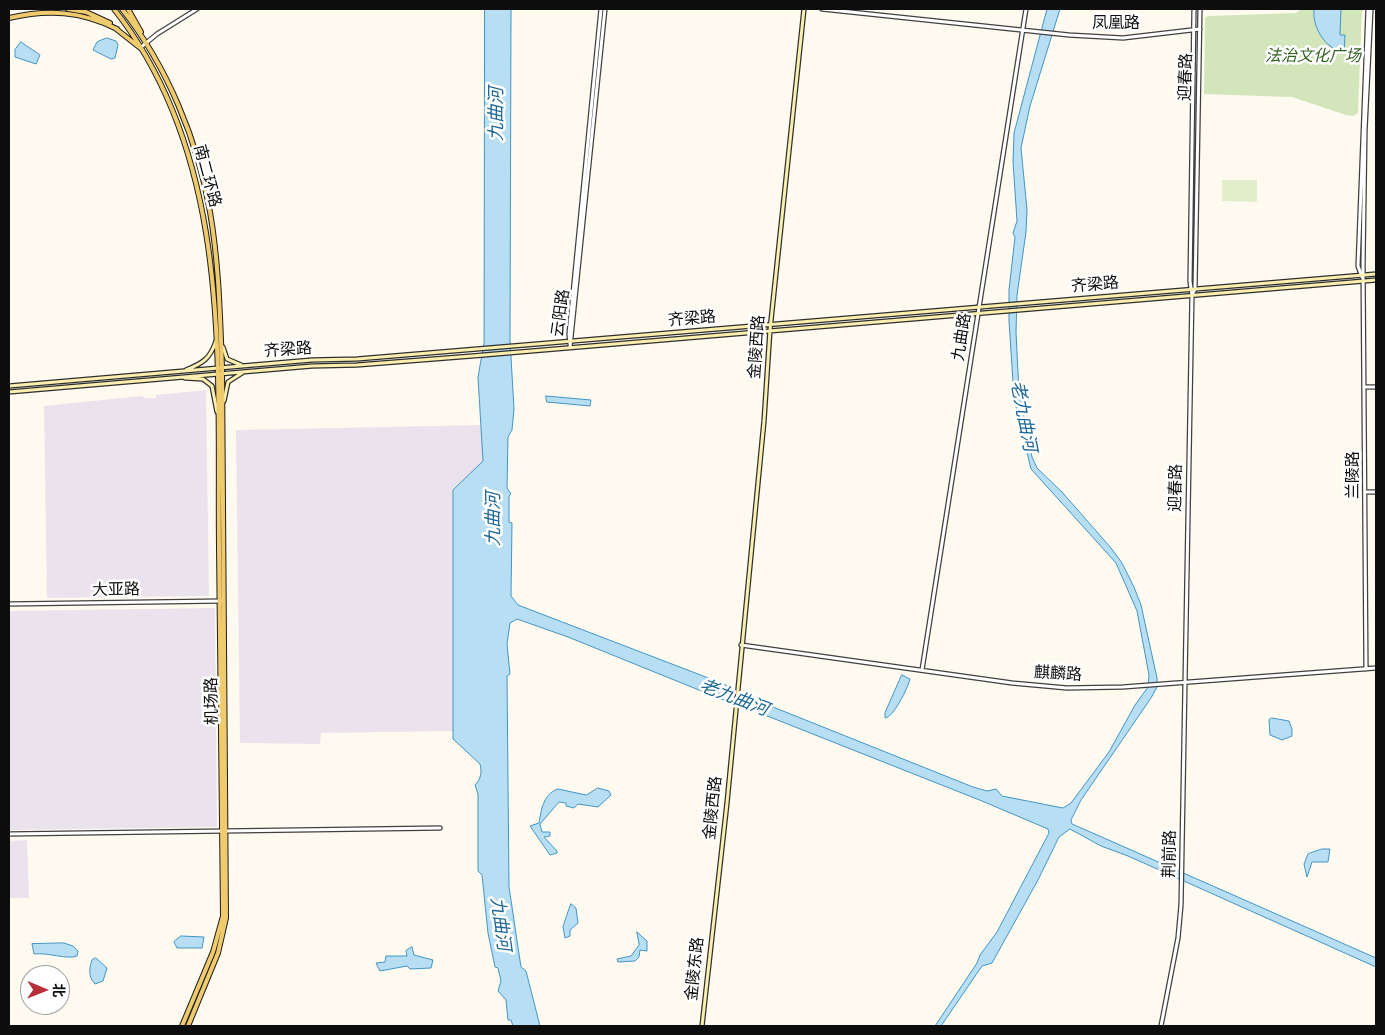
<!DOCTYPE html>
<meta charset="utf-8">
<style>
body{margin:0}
#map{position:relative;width:1385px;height:1035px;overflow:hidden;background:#fefaef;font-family:Merriweather,"Noto Sans SC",serif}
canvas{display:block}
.frame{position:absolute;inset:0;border:10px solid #0d0d0d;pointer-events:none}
.north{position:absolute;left:20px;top:965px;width:50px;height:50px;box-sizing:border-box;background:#fff;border:1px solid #9e9e9e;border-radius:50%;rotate:91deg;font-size:14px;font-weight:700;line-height:20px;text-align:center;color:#0d0d0d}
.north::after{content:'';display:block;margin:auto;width:18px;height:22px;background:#b52e39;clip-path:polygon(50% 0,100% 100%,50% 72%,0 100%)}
</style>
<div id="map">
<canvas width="1385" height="1035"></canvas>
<div class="frame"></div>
<div class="north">北</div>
</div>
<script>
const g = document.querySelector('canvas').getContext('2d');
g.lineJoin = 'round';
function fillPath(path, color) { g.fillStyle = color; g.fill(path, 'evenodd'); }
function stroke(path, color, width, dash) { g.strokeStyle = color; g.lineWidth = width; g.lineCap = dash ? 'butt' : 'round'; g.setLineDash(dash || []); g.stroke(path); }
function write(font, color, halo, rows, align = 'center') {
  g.font = font + ' Merriweather,"Noto Sans SC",serif'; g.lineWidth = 5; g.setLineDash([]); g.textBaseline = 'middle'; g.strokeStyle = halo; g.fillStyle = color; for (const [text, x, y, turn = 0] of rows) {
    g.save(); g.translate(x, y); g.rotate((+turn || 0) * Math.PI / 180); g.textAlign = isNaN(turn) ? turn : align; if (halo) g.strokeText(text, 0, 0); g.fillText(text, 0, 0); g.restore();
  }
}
fillPath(new Path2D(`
 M206,390L209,596L47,598L44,406L142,396L145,398H156V395Z
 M482,425L483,461L453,490V731L321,733L320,744L240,743L236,430Z
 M215,608L217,827L9,830V611Z
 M27,840L29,898H9V841Z`), '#eae2ec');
fillPath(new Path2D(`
 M1301,9H1362L1358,113L1354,116L1346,115L1292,97L1204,94L1205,18L1208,16L1296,13Z`), '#d3e6bb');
fillPath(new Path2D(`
 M1222,180H1257V202L1222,201Z`), '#e3eecc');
const water = new Path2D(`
 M485,9H511L510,340L514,409L512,430L508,437L507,488L511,494L509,496V522L512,523L511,596L518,605L698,674L726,685L728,689L973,787L987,791L996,789L1002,796L1063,808L1071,803L1109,752L1135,705L1148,687L1149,675L1137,611L1116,563L1031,469L1014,398L1009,321V290L1015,237L1013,233L1017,221L1013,162L1014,133L1047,9H1060L1030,106L1021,148L1027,210L1026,232L1017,295L1016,332L1019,392L1032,457L1037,468L1062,492L1111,548L1122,563L1134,587L1141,605L1157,678V687L1151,698L1081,800L1071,820L1072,824L1104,838L1376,958V967L1128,856L1101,846L1070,829L1059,837L1038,880L992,963L982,966L941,1026H935L977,963L980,955L997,932L1049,833L1048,829L982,801L742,706L739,702L726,701L568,637L517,619L510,623L507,644L510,674L507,676L509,887L521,967L526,971L540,1026H513L511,1020H508L506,1000L498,991L501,981L498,968L495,967L488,933L482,875L478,871V794L475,785C481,779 482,772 480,764L453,739V490L483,461L478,377L484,343Z
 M1314,9H1341L1340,35H1345L1344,53C1325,48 1312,28 1314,9Z
 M107,38L116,41L118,45L115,58L111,59L93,50L97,42Z
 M21,42L40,55L36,64L15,57V50Z
 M546,396L591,400L590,406L547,402Z
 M902,675L910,679C908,688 893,718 885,718V713Z
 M1272,718L1289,721L1292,729V736L1282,740L1270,735L1269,720Z
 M598,788L609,791L611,795L598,807L578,804L574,808L566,806V803L559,802L540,824L542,832H550V836L544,837L557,851V853L550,855L530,826L539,823C541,811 543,794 558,789L586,795Z
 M1322,849H1330L1328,862H1312L1307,877L1304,864L1308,854Z
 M571,904L576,908L578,923L570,930V936L565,938L563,927Z
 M637,932L647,941V951L640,950L639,957L635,961L618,962L617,959L631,956L639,945Z
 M181,936L204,937L202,948H177L174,942Z
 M64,943L73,946L78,951L77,956C67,960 47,952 34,954L32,944Z
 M412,947L414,955L433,960L431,968L410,969L407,966L380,971L376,963L385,962L386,956H407L406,951Z
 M96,958L107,968L103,981L95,984C88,977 89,968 92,960Z`);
fillPath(water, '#b7def2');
stroke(water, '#4295c5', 1);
const tertiary = new Path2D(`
 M822,9L1069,35L1123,38L1200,29
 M140,48L157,34L197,9
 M1362,277L1358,266L1368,9
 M1192,295L1195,289L1200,9
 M570,344L569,334L601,9
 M570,347L605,9
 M1365,387H1376
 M1365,492H1376
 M9,604L221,601
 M741,645L1012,683L1067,688L1123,687L1376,668
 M1366,669L1363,265L1365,130L1371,9
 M922,670L1026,9
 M9,834L440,828
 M1161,1026L1178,938L1181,905L1192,295L1190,281L1194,9`);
const secondary = new Path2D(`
 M223,347L227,359L241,365
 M186,370C203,363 210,359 216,341
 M185,378L203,379L212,386L217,412
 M9,386L312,360L357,359L1376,274
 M9,392L312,366L357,365L472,356L1376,280
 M224,401L228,382L242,373
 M702,1026L727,803L764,421L770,330L804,9`);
const primary = new Path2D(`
 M68,9L86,12L110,23
 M114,9C234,161 217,365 219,547C220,670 222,793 223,916L213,952L182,1026
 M122,9C167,66 198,141 210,212C219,264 220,316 222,367L226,918L218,953L188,1026
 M128,9L141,32
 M9,18C48,9 81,11 117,29
 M115,28L139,47`);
stroke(tertiary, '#404040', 5.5);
stroke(secondary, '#2f2f2f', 5.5);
stroke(primary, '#1e1e1e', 6);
stroke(tertiary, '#fff', 3);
stroke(secondary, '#faefae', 3);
stroke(primary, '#f0cb6d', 4);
write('16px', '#0d0d0d', '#fff', [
 ["凤凰路",1116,23],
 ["迎春路",1186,77,-88],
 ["南二环路",207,176,75],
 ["齐梁路",1095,285,-5],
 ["云阳路",561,313,-82],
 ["齐梁路",692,319,-5],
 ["九曲路",962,337,-81],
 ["金陵西路",757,347,-86],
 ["齐梁路",288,350,-4],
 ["兰陵路",1353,475,-90],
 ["迎春路",1176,488,-89],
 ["大亚路",116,590,-1],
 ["麒麟路",1058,674,3],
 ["机场路",212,701,-91],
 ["金陵西路",713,808,-84],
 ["荆前路",1170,854,-89],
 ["金陵东路",695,969,-84]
]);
write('italic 16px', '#316122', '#fff', [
 ["法治文化广场",1313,56]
]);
write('italic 18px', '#1e6797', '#fff', [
 ["九曲河",497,114,-90],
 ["老九曲河",1023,416,79],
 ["九曲河",494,519,-90],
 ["老九曲河",734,698,21],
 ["九曲河",500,924,82]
]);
</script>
